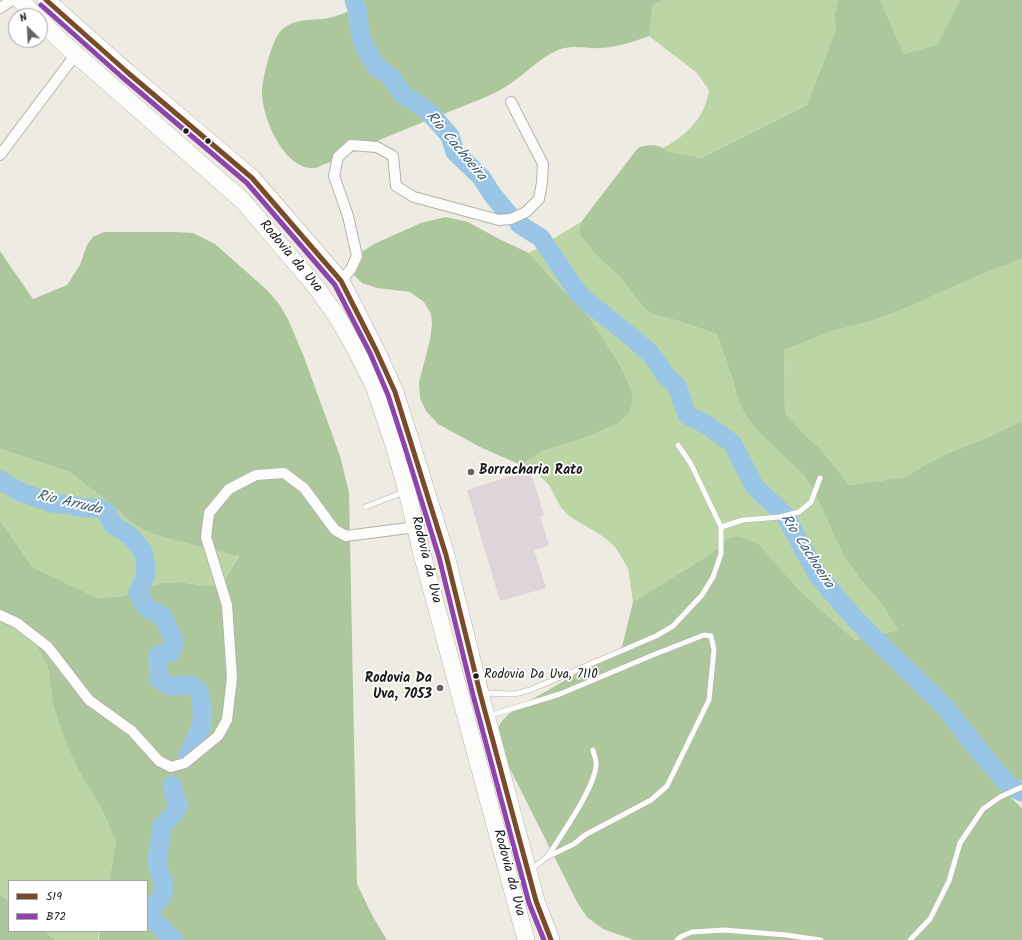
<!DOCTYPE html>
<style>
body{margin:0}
#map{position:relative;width:1022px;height:940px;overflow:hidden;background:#eeebe2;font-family:Kalam,sans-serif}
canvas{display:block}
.legend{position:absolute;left:8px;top:880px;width:140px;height:52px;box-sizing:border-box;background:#fff;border:1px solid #a4a4a4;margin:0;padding:5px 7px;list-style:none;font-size:12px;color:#1c1c1c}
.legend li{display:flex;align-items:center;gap:8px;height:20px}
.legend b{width:20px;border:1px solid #a4a4a4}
.north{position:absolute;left:8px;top:8px;width:40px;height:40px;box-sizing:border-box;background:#fff;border:1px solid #a4a4a4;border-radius:50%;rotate:336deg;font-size:11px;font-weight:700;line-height:16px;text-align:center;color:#1c1c1c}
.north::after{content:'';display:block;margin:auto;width:14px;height:18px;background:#666461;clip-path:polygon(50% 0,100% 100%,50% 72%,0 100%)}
</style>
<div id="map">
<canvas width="1022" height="940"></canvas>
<ul class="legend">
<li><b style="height:5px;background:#7a4b2a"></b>S19</li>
<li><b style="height:5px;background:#8e44ad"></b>B72</li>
</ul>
<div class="north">N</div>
</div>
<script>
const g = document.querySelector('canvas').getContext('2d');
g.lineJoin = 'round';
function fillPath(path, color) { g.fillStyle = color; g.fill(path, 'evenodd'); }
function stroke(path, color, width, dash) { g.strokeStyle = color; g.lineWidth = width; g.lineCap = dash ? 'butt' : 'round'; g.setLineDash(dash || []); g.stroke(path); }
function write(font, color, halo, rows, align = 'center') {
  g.font = font + ' Kalam,sans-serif'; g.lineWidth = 3.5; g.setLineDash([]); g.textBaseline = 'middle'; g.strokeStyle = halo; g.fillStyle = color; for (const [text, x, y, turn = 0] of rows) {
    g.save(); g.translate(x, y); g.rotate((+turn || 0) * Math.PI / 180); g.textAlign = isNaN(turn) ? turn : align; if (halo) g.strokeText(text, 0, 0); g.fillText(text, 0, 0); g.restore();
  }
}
fillPath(new Path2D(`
 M664,0H838L834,15L836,29L807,105L700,158L666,151L663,148C687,135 705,118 709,90L697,73L649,36L653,5Z
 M880,0H960L937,46L904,54Z
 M581,222L579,234L598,257L622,279L642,306L652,314L675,320L717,334L733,380L736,393L786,456L804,475L814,491L843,555L860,579L881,603L898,630L855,640L801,592L758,545L727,539L712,553L633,602L628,568L615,547L604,537L569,516L560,506L549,485L540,476L521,465L545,450L584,438L617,424L629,384L621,367L588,315L552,279L529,253Z
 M1022,259V421L986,438L946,454L923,466L906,477L849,485L820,448L807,437L785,413L784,350L833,331L871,321L906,308L975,277Z
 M0,449L69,472L106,500L131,522L166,538L239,555L222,584L209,586L179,582L162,583L122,596L98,598L32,567L0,520Z
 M0,614L31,635L48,668L53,703L78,770L103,811L116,843L109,881H9V901L0,895Z
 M44,931H100L98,940H56Z`), '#bcd5a5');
fillPath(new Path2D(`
 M365,0H664L653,5L649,36C633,42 618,47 601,48C587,49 572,44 558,50C537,59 522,78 502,89C486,98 468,104 451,111C423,122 395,133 368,145C352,152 338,160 322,165C320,166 316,168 314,168C284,170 262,117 262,93C262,79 271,44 279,33C292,16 315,22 333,17C343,14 353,9 362,5Z
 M838,0H880L904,54L937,45L960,0H1022V259L975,277L906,308L871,321L833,331L784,350L785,413L807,437L820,448L849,485L906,477L923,466L946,454L986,438L1022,421V780L1011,798L1022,808V940H634L603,929L587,917L577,902L500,749C496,726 497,724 515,709L606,657L622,647L633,602L712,553L727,539L739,536L758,544L801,592L855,640L898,630L881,603L860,579L843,555L814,491L804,475L757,430L745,414L736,393L733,380L717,334L675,320L652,314L642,306L622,279L598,257L579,234L581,222L638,148C646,145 659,143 666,151L701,158L807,105L836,29L834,15Z
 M446,217L468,222L501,240L529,253L552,279L588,315L621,367L629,384L633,400L629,413L617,424L584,438L545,450L521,465L480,447L438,424L426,411L420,398L419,382L430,340L432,324L431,314L424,302L410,292L377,288L362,283L353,274L359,254L374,244L421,223Z
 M104,232H176L193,233L215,244L267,290L279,304L288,319L304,357L340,456L349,492L357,884L373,917L387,940H99L100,931H147V881H109L116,843L103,811L78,770L62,732L53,703L48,668L31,635L0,614V520L32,567L98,598L122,596L162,583L179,582L209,586L222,584L239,556L166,538L147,531L131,522L106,500L69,472L0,449V251L33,299L67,285L80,265L87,245L93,237Z
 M0,895L9,901V931H44L56,940H0Z`), '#adc79d');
stroke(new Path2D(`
 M354,0L357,9L360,33L364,46L373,61L378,68L391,77L403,95L417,103L430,113L450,136L455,152L481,177L492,194L510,216
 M519,224L541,238L576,290L585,300L628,334L650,353L666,376L677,386L687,415L707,425L732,443L755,487L785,515L818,576L857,621L943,705L985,758L1009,786L1022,792
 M0,480L20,492L52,503L71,505L85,508H99L107,512L112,524L129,535L143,551L146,567L145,577L138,593L147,608L163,616L172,636L174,643L171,652L158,655L159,679L169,686L191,685L199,691L202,707V724L187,758
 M172,785L178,806L173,815L162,826L157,861L159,871L164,885L163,895L153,906L152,914L155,922C163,927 166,935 174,940`), '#99c5e7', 19);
fillPath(new Path2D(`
 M530,470L544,515L540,516L549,546L534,550L546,588L500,601L467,490Z`), '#ded4da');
const service = new Path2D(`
 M678,445L691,464L721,527
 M365,507L404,492
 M483,693L515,694L530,690L656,636L673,626L702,595L713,577L721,554V527L743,520L780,517L799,512L811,502L820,478
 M488,716L560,694L653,655L704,635L711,636L714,650L709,700L667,786L651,800L585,835L574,844L547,857L530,870
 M548,856C561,835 594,789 596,766C597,761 594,755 593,750
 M677,940L682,936L692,932L724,930L786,935L821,940
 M910,940L930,919L949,881L960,843L983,809L1000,797L1022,787`);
const minor = new Path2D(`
 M0,8L12,0
 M0,155L76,54
 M341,281L351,269L357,256L348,216L334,176L338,157L351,145L377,147L393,156L396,186L414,197L499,220L511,219L526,212L539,199L542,182L543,164L511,102
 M0,615L17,623L48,647L89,700L132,731L159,761L171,767L185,763L218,736L227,720L232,678L227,605L206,537L209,513L229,489L256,475L284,473L304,488L335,530L346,536L416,527`);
const primary = new Path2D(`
 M20,0L36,16
 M46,0L127,72L252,178L341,281L376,350L395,392L409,436L446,555L480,693L528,871L536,901L551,940
 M40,20L63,43L243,201L316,287L338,318L355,348L374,386L393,442L407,491L421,550L526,940`);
stroke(service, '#b4b2ac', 6);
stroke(minor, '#b4b2ac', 12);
stroke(primary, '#b4b2ac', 18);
stroke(service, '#fcfcfb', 5);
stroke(minor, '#fcfcfb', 10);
stroke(primary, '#fcfcfb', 17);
stroke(new Path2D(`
 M46,0L127,72L252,178L341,281L376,350L395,392L446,555L480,693L536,901L551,940`), '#7a4b2a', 5);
stroke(new Path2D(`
 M41,5L122,77L247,183L335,285L370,353L388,395L402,438L439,557L473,695L529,903L544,940`), '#8e44ad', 5);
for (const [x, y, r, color] of [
 [186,131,3.5,"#1c1c1c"],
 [208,141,3.5,"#1c1c1c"],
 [471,472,4,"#666461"],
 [476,676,3.5,"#1c1c1c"],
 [440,688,4,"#666461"]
]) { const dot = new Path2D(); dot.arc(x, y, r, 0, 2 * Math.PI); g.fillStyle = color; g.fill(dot); stroke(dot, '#fff', 1.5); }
write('13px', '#1c1c1c', '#fff', [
 ["Rodovia Da Uva, 7110",484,676]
], 'left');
write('14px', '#1c1c1c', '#fff', [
 ["Rodovia da Uva",290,257,50],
 ["Rodovia da Uva",425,560,76],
 ["Rodovia da Uva",508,873,75]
]);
write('bold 14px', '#1c1c1c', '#fff', [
 ["Borracharia Rato",479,472],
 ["Rodovia Da",432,680,"right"],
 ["Uva, 7053",432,696,"right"]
], 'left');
write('italic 15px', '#446178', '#fff', [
 ["Rio Cachoeira",455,147,50],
 ["Rio Arruda",69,504,13],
 ["Rio Cachoeira",806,552,57]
]);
</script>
